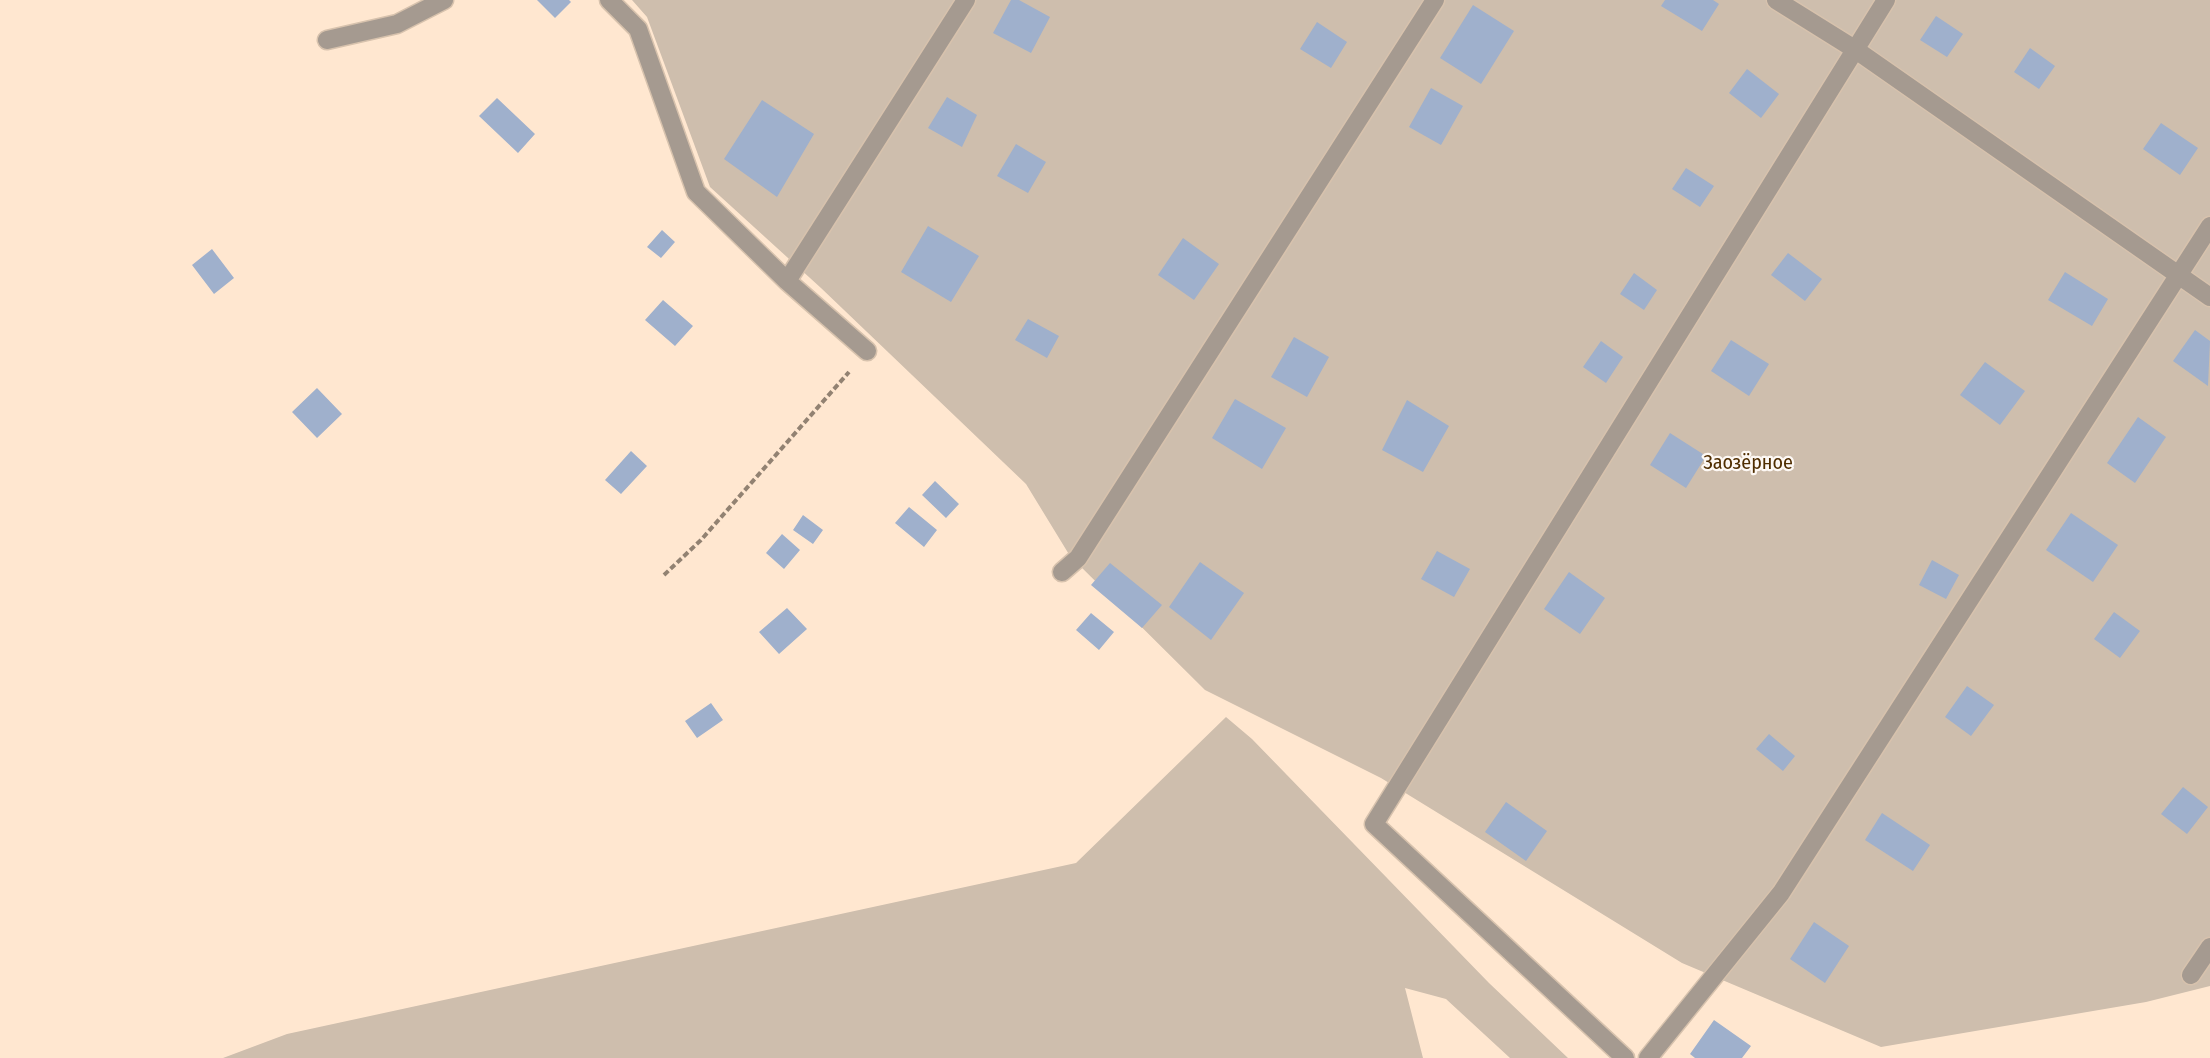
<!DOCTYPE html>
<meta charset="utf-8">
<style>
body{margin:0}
canvas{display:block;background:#ffe7d0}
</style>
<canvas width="2210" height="1058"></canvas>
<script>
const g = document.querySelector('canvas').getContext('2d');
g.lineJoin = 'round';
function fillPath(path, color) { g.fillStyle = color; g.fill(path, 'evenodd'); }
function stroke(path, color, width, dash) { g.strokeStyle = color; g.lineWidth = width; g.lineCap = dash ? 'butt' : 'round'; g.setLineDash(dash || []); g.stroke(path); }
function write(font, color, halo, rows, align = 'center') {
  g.font = font + ' "Fira Sans Condensed",sans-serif'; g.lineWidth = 4.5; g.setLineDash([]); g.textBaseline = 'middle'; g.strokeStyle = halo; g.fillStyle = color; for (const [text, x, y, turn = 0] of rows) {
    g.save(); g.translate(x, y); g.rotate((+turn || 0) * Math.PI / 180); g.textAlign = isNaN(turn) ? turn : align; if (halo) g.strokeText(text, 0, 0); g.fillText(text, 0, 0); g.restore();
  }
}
fillPath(new Path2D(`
 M632,0H2210V986L2146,1002L1881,1047L1682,963L1381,778L1205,690L1070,556L1026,484L821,288L710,187L647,17Z
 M1226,717L1252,739L1489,983L1568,1058H1510L1446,999L1405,988L1423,1058H223L287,1034L1076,863Z`), '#cebead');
fillPath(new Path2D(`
 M537,0H569L571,2L555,18Z
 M1011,0H1019L1050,17L1031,53L993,33Z
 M1665,0H1713L1719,4L1702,31L1661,6Z
 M1473,5L1514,31L1481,84L1440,58Z
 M1936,16L1963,34L1947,57L1920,40Z
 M1317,22L1347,42L1331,68L1300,49Z
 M2030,48L2055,66L2039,89L2014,72Z
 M1747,69L1779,94L1761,118L1729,93Z
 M1431,88L1463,106L1441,145L1409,127Z
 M947,97L977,115L962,147L928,128Z
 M497,98L535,134L518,153L479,116Z
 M762,100L814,134L777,197L724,159Z
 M2161,123L2198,148L2180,175L2143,149Z
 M1016,144L1046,162L1028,193L997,176Z
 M1686,168L1714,186L1700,207L1672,189Z
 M928,226L979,256L951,302L901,272Z
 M662,230L675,242L661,258L647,247Z
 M1183,238L1219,264L1194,300L1158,275Z
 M212,249L234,278L214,294L192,265Z
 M1788,253L1822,279L1805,301L1771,275Z
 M2065,272L2108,299L2092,326L2048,300Z
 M1634,273L1657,290L1644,310L1620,294Z
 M663,300L693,326L675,346L645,320Z
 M1028,319L1059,336L1047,358L1015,340Z
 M2195,330L2210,341L2208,386L2173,361Z
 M1294,337L1329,357L1307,397L1271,377Z
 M1731,340L1769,364L1749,396L1711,371Z
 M1601,341L1623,357L1606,383L1583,367Z
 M1985,362L2025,391L2000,425L1960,395Z
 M317,388L342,414L317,438L292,412Z
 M1235,399L1286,428L1262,469L1212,438Z
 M1407,400L1449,426L1423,472L1382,450Z
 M2138,417L2166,437L2135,483L2107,463Z
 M1670,433L1706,456L1686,488L1650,465Z
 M631,451L647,466L621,494L605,480Z
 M935,481L959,504L946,518L922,495Z
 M909,507L937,530L924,547L895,523Z
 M2071,513L2118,545L2093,582L2046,550Z
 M803,515L823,530L813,544L793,530Z
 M782,534L800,550L784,569L766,553Z
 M1437,551L1470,569L1454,597L1421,579Z
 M1932,560L1959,575L1946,599L1919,585Z
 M1200,562L1244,593L1211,640L1169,607Z
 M1110,563L1162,605L1142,628L1091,585Z
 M1569,572L1605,598L1580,634L1544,609Z
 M787,608L807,629L779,654L759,632Z
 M2114,612L2140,631L2120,658L2094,639Z
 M1091,613L1114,632L1099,650L1076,630Z
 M1967,686L1994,705L1971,736L1945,717Z
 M711,703L723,720L697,738L685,721Z
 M1769,734L1795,756L1783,771L1756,749Z
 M2183,787L2208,807L2187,834L2161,814Z
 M1506,802L1547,831L1526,861L1485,832Z
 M1882,813L1930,845L1913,871L1865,840Z
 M1814,922L1849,946L1825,983L1790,959Z
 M1714,1020L1751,1046L1742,1058H1695L1690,1054Z`), '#9fb0cc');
const street = new Path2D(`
 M609,0L638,29L696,192L787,281L867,351
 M1776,0L1856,50L2210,297
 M327,40L397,24L444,0
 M787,281L966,0
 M1062,572L1078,558L1435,0
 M2191,975L2210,947
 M1625,1058L1374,824L1886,0
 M1648,1058L1781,893L2210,226`);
stroke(street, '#d7c2ad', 21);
stroke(new Path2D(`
 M664,575L701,540L849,372`), '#928272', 4, [6, 3]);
stroke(street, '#a59a90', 18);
write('20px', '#4f2d00', '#fdf8f4', [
 ["Заозёрное",1748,463]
]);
</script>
